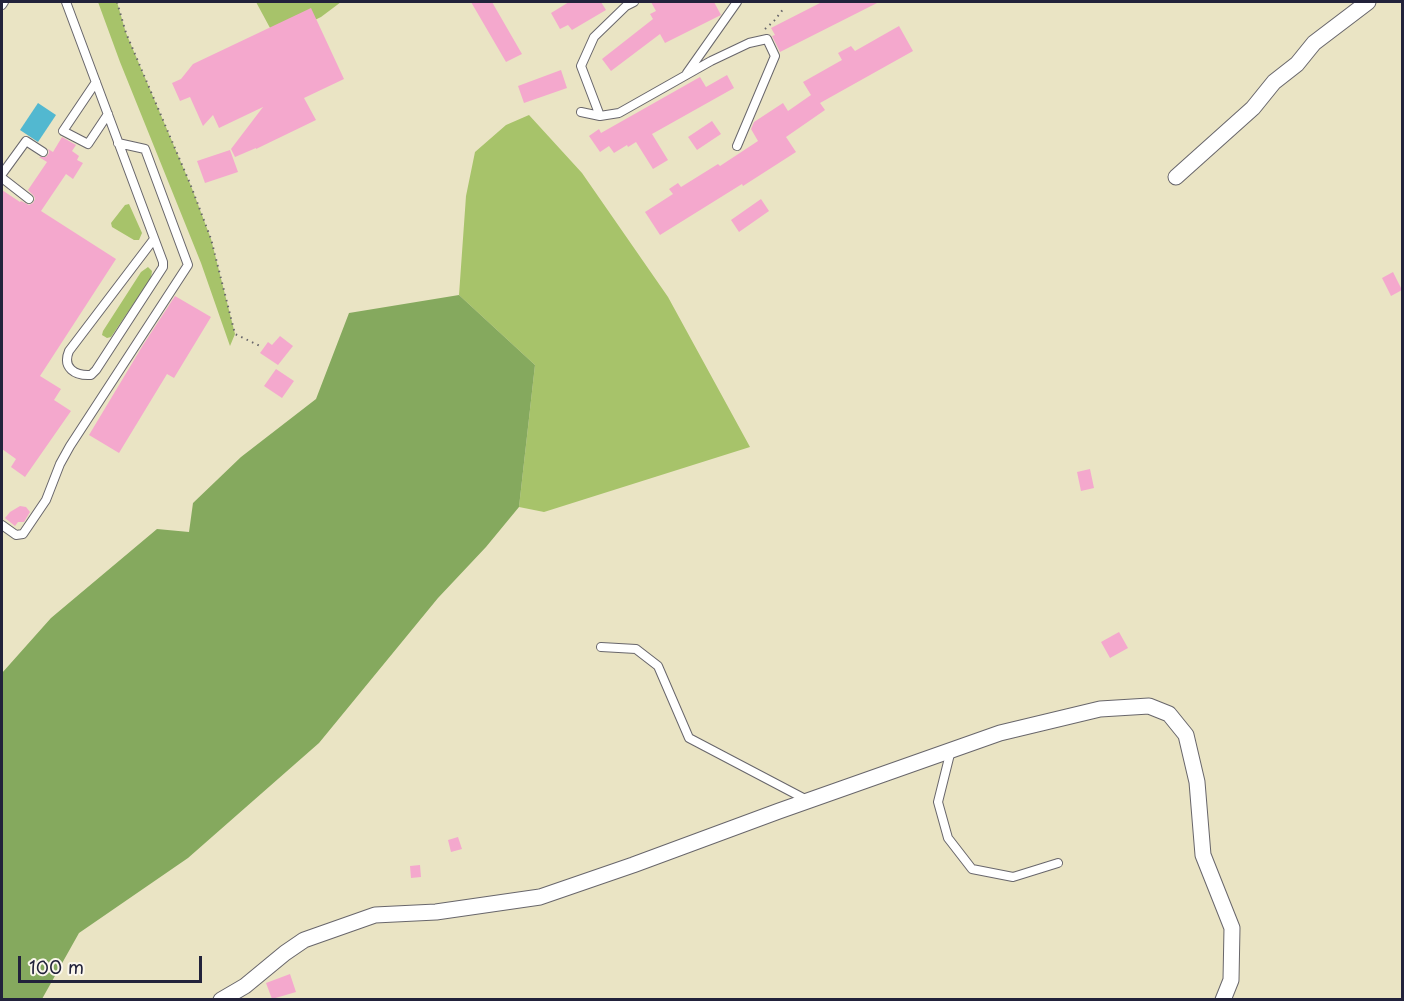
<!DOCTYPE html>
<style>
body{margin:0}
#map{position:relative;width:1404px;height:1001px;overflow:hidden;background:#eae4c4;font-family:"Playpen Sans",sans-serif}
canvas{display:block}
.frame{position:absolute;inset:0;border:3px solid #22223b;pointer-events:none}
.scale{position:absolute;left:18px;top:956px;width:184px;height:27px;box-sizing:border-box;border:3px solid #22223b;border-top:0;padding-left:8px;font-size:18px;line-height:21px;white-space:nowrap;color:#22223b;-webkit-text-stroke:4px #fbf7ec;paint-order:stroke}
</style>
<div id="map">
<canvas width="1404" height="1001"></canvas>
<div class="frame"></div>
<div class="scale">100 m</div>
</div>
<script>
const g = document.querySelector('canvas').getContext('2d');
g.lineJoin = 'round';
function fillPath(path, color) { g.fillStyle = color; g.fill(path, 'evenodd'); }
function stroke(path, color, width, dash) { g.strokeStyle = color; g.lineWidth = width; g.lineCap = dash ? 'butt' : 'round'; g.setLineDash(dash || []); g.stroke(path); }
fillPath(new Path2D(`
 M98,2H117L126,33L191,186L211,239L235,334L230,346L201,263L120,62Z
 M256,2H341L321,17L276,39Z
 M529,115L582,173L668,297L750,447L544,512L519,507L535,365L459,295L466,196L475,152L506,125Z
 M129,204L142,233L139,240H134L112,227L111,223L125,205Z
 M148,267L152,271L151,278L111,337L107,338L102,335L103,331L141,272Z`), '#a7c36a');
fillPath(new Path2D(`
 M459,295L535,365L519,507L486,547L438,598L319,743L188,858L79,933L42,999H2V673L51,618L157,529L189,532L193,503L241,457L316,399L349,313Z`), '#85a95e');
fillPath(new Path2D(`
 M38,103L56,115L38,142L20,130Z`), '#52b8d0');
fillPath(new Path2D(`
 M471,2H492L522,54L506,62Z
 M569,2H601L606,10L572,30L568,25L560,29L551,13Z
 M651,2H714L721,15L665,43L660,34L611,71L602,59L653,19L650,14L656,11Z
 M822,2H879L780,52L772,36L775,35L771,28Z
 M311,8L344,79L304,98L316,120L256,149V148L235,157L231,149L263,107L219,128L213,115L203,126L190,97L180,101L172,83L181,79L193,64Z
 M899,26L913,51L820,103L825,110L786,137L796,152L743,186L742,184L660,235L645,212L673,194L669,189L678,183L681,187L718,164L720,166L758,141L751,129L754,122L783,103L788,111L811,95L803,82L842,60L838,53L851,46L855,51Z
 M561,70L567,88L524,103L518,86Z
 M727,75L734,88L652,134L668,160L653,169L636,142L628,147L627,145L614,153L609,146L600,152L589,136L599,129L601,133L700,77L706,87Z
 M712,121L721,134L697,150L688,137Z
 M62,137L76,145L72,151L79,156L77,160L83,163L73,179L66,174L41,211L116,259L40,376L61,389L54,400L71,411L25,477L11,467L16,459L2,449V190L20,202L21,201L29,205L33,203L35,199L34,196L28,190L47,162L39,157H46L49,153L48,149L53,152Z
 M230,150L238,172L205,183L197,161Z
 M761,199L769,211L739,232L731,220Z
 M1393,272L1402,290L1391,296L1382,278Z
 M175,296L211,317L174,378L167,374L119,453L89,435L143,345Z
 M280,336L293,346L278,365L260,353L268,342L272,345Z
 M276,369L294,381L282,398L264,386Z
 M1090,469L1094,488L1081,491L1077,472Z
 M20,506L26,507L30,512L24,522H18L15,526L5,518L10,512Z
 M1119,632L1128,648L1110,658L1101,642Z
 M458,837L462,849L451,852L448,840Z
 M420,865L421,877L411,878L410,866Z
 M290,974L296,992L272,999L266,983Z`), '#f4a8cd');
const lane = new Path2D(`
 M66,2L163,262V267L96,370L91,375C75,376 62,368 69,351L154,239
 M634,2L626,6L594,37L581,66L600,116L619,113L711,61L749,43L767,39L775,56L737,146
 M2,5L4,2
 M687,73L737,2
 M96,82L63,131L88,144L108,114
 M581,112L600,116
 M2,174L26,141L43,152
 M2,178L29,199
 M2,525L16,535L23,534L46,500L60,464L70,446L188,265L145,149L118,143
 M601,647L636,649L658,666L689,738L807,800
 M951,750L938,802L948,838L972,869L1013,877L1058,863`);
const street = new Path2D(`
 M1176,177L1253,108L1274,82L1297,64L1314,43L1368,2
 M221,1000L245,986L285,953L304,940L375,915L436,912L540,897L633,865L779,811L1000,733L1100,709L1149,706L1169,714L1186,735L1197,782L1203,855L1232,928L1231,980L1223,1000`);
stroke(lane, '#68666b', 10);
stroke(street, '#68666b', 17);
stroke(new Path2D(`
 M117,2L126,33L191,186L211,239L235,334L260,346
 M765,29L774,21L784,8`), '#68666b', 2, [1.5, 4.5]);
stroke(lane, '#fff', 8);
stroke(street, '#fff', 15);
</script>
